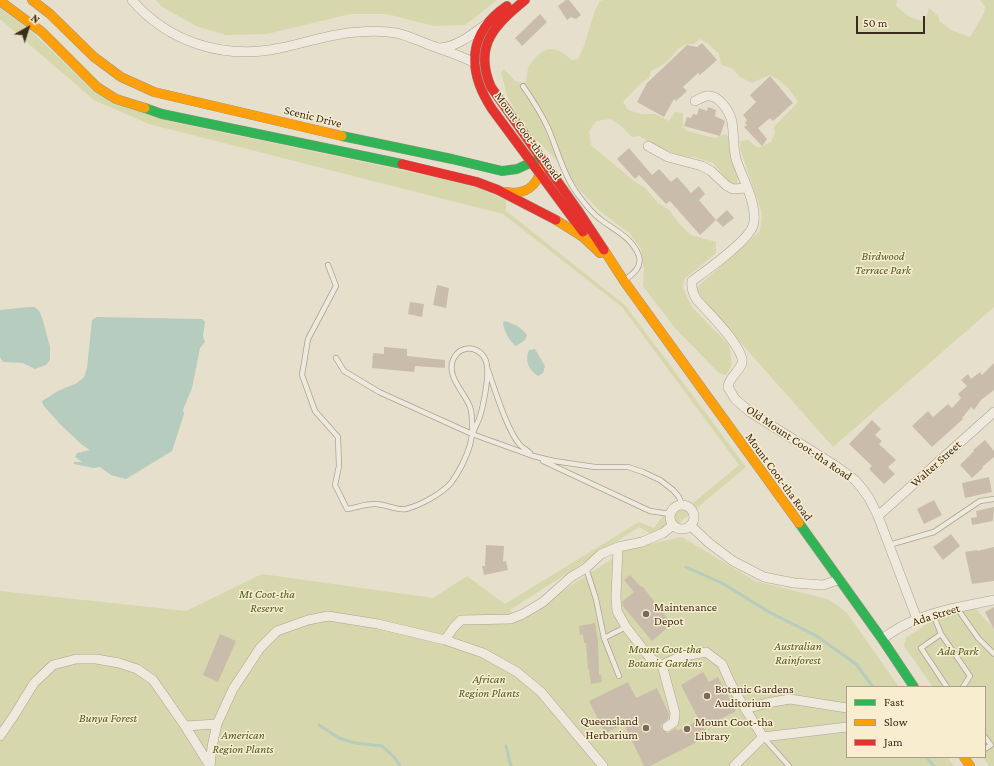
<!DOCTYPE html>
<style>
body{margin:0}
#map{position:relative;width:994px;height:766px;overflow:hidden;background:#e6dfcb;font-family:"Crimson Pro",serif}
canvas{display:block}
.legend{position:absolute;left:846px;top:686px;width:140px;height:72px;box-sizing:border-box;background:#f9edcf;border:1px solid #ad9f87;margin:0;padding:5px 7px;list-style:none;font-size:12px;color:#3b2b1b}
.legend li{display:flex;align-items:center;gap:8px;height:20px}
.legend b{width:20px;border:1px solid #ad9f87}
.north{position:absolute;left:8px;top:8px;width:40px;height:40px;-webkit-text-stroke:3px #f9edcf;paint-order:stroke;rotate:39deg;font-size:11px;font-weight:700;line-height:16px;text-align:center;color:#3b2b1b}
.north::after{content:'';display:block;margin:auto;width:14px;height:18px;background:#3b2b1b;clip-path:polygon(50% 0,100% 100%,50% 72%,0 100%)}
.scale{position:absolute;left:856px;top:16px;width:69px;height:18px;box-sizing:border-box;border:2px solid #3b2b1b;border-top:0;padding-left:5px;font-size:12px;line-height:14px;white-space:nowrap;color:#3b2b1b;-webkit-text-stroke:3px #f9edcf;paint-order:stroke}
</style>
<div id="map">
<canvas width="994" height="766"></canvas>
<ul class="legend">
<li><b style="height:5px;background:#30b455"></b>Fast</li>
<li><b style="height:5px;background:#ff9f0a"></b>Slow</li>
<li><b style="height:5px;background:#e5322d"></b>Jam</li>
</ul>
<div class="north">N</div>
<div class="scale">50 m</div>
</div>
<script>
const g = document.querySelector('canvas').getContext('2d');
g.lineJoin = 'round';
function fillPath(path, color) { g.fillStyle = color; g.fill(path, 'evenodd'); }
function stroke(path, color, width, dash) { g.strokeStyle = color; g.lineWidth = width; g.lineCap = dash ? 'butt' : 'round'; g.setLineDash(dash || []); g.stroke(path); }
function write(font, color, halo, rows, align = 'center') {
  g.font = font + ' "Crimson Pro",serif'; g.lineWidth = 3; g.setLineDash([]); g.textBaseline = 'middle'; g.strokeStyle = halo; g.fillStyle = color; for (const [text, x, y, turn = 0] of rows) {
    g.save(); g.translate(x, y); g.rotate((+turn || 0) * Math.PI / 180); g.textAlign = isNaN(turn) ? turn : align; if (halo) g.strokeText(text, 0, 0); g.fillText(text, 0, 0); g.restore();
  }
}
fillPath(new Path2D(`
 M156,0H497L465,25L434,26L387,14H350L267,34L226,35L196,26L161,6Z
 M603,0H897L896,6L908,16L921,21L926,17L929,8L939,17V21L951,30L970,37L984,13L985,7L980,0H994V307L833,447L694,290L760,231L762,214L740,148L741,141L748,140L758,148L771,142L775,133L774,127L798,102C791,90 782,80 769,75L752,83L740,77L732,68L721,65L719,54L707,43L700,39L694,44C677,43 677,54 665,63C661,66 656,68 651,71L649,78L641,83L623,102L628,110L641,114H655L669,121L675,112L683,113V127L687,131L715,138L725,134L728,137L732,155L739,174L737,184H731L713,163L694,157L682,156L659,148L639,136L632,137L620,125L610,119L596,121L589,131L591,145L634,181L645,188L658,203L669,210L680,225L691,235L716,242V253L684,279L683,288L691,306L729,345L732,364L726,375L719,373L675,328L643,286L644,269L641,249L629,232L618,225L599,210L578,188L555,158L527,131L507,96L501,72L504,69L515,81L522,83L526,82C526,78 527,73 528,69C531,61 543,48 552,49C560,50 567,56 572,60L578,59L584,46L595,10L600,1Z
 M0,8L30,30L92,90L168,121L448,180L478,188L506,200V211L625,305L746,467L660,539L639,527L510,610L518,620L627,549L682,537L755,581L827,599L837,605L847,613L899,687H847V757H947L954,766H0V591L186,611L262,574L433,598L467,576L505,604L639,522L654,528L673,502L681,500L692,504L739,465L622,307L503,214L149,124L94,100L0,19Z
 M974,607L994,629V766H989L983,757H985V687H933L904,646L906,638L931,621Z`), '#d6d7ac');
fillPath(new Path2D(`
 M29,307H35L40,312L43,321L50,347V360L46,365L35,369L23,363L3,362L0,357V310Z
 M97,317L202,319L205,322L203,336L205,342L200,348L192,388L183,410L184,414L172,451L126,479L111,475L100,467L94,468L74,464V462H82L75,457L77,453L90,450L81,444L60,424L43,405L42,401L58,391L77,383L84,377L87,368L92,320Z
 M504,321C513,323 521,327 527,335L525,340L516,346C509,341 505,332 503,324Z
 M535,349L545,366L543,373L538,376C529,370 524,361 529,350Z`), '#b6ccbf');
stroke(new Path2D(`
 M686,567L722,583L769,612L815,635L856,664L873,687
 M319,725L339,738L355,743L382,746L395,758L400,766
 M506,746L511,766
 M926,757L934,766`), '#b6ccbf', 3);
fillPath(new Path2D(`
 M566,0H569L581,15L576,19L571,17L567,20L558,6Z
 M540,14L547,22L522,46L515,38Z
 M702,43L717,60L700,75L698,73L683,87L687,91L676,101L674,99L664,117L637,102L647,83L687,45L697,47Z
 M770,76L793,103L773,121L770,118L758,128L767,139L762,146L744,127L747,125L745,123L747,120L743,115L756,102L750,95Z
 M708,107L716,110L715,116L725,121L720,136L684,126L687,117L691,118L693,114L697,115L699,108L707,111Z
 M629,148L652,175L659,169L671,182L677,177L691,193L699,186L705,194L699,200L716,220L700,235L670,201L666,204L639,175L635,179L617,159Z
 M727,210L734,218L723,227L716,220Z
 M437,285L449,288L446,308L433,305Z
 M410,302L424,304L422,317L408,314Z
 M384,347L407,349V356L445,360V368L415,366L414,372L372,368L373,353L384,354Z
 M994,363V390L981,400L974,410L971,407L962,418L963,419L932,447L912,426L928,411L933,417L948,404L952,408L961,398L958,394L967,386L961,380L968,374L971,379L980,372L982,375Z
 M872,420L881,429L875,435L882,441L879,444L896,460L888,467L895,474L884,484L869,469L872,466L849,444Z
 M985,440L994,451V457L982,467L983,468L972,478L960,465L974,451L973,450Z
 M989,477L992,492L965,498L962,483Z
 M934,500L942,515L924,524L917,509Z
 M994,507L993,521L972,525L971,518L977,517L976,511Z
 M951,534L960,546L943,560L933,547Z
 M486,545L504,546L503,562L506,561L508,570L484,575L482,566H485Z
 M994,547V581L972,584L965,552L977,550V551Z
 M630,575L641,587L642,586L672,624L652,641L623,606L622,602L634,592L624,580Z
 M994,607V630L985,612Z
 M595,623L598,641L599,675H601L602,682L591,684L589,669H588L586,643H584L583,634L580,635L579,626Z
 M220,634L236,641L218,682L203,675Z
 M703,672L709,682L718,677L736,711L704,728L709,736L650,766H644L624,724L605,733L589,701L628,682L636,698L657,688L669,714L668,719L661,725L662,730L668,733L676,728L677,731L699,720L681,685Z`), '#cabcab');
const lane = new Path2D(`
 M523,86C532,99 541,113 548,128C558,151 563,175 579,196C585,204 592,213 600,219C614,230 632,237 639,256C642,267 634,273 625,280
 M328,265L336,286L308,339L302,375L315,411L338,437L339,466L335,485L347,509C355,508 365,504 374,504C384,503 396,511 406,509C421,505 441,494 451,483C459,472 466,458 470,445C471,441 471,437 473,433C474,429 477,424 479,419C483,408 489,378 487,366C485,347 461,341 453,360C446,376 465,393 470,407C473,415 472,425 472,434
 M336,358L344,371L379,392L472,434L533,456L554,461L595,467H628L643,472L660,480L673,490L679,497L682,505
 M488,370C495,390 507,430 520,445C523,448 527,450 530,453
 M543,461L650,511L670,514
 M889,545L934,532L980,501L994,499
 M586,568L596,599L604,638L619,676
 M957,608L978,638L994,654
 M933,614L941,634L970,676L963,687
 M941,634L921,648L947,687
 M604,638L626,627
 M763,737L789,766
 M985,737L991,745L985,749`);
const street = new Path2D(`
 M132,0C169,43 225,60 280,48C306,43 332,33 359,32C371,31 384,31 396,33C406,35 417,40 427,44C443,50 460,55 475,63
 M439,48C455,48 473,34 485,25
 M695,101C699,99 703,97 706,96C719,94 730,112 732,122C734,135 733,147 736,159C742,178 759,206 753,226C747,242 707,270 692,281C691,289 693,294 697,300C707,311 745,348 742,363C739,372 729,377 728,387L735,399L750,412L836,466L855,480L861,487L869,498L878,516L917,619
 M648,146L668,157L702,166L711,171L727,186L733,189L747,188
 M670 517a12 12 0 1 1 24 0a12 12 0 1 1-24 0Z
 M878,516L994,412
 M691,526L709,543L733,561L764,577L794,583L823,585L838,580
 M618,547L616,597L617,611L626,627L650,658L662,665L679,657L706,652L722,664L730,682L741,702L763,737
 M882,639C891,633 900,626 911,622C937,610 966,606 994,600
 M445,640L454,627L461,620L510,619L523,614L543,602L571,577L586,568L601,554L618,547L642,542L663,533L673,525
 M662,665L675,713L674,722L667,727
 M745,709L767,703L790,699L847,708
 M0,736L15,714L34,683L53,665L76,659H96L119,663L137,669L153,680L185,726
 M210,766L212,747L217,724L233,689L260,648L277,631L308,620L328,616L378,624L445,640L483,653L517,672L541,692L603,766
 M210,766L185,726L217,724
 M734,766L763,737L847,727`);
const fast = new Path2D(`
 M145,108L162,114L402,164
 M342,136L452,159L502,171L517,169L541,158
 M799,523L882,639L914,687`);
const slow = new Path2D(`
 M32,0L50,14L94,57L121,77L154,92L342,136
 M0,1L42,32L97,87L116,99L145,108
 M506,192C524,195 537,187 541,169
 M556,220L583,237L600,253
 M604,250L624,281L799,523
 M964,757L970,766`);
const jam = new Path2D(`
 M525,0C495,25 473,45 491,87L579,212L604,250
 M507,6C467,33 467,71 492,109L583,232
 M402,164L477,182L498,190L556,220`);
stroke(lane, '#aba394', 6);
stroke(street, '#aba394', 10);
stroke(fast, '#9b9384', 10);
stroke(slow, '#9b9384', 10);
stroke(jam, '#9b9384', 10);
stroke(lane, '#eee8dd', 4.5);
stroke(street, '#eee8dd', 9);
stroke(fast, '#30b455', 9);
stroke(slow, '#ff9f0a', 9);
stroke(jam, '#e5322d', 9);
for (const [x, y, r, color] of [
 [646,614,4,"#776a59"],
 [707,696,4,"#776a59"],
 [646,728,4,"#776a59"],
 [687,729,4,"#776a59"]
]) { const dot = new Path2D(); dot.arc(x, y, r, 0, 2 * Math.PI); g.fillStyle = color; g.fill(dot); stroke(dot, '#f9edcf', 1.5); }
write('12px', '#3b2b1b', '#f9edcf', [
 ["Scenic Drive",313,117,14],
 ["Mount Coot-tha Road",528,136,54],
 ["Old Mount Coot-tha Road",799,443,34],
 ["Walter Street",936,464,-42],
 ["Mount Coot-tha Road",779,477,54],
 ["Ada Street",936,615,-17]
]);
write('italic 12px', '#4a5920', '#f9edcf', [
 ["Birdwood",883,256],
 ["Terrace Park",883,270],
 ["Mt Coot-tha",267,594],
 ["Reserve",267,608],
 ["Australian",798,646],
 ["Rainforest",798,660],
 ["Mount Coot-tha",665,649],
 ["Botanic Gardens",665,663],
 ["Ada Park",958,651],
 ["African",489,679],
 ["Region Plants",489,693],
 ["Bunya Forest",108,718],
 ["American",243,735],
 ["Region Plants",243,749]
]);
write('12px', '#3b2b1b', '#f9edcf', [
 ["Maintenance",654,607],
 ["Depot",654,621],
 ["Botanic Gardens",715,689],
 ["Auditorium",715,703],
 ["Queensland",638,721,"right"],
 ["Herbarium",638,735,"right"],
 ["Mount Coot-tha",695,722],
 ["Library",695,736]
], 'left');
</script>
